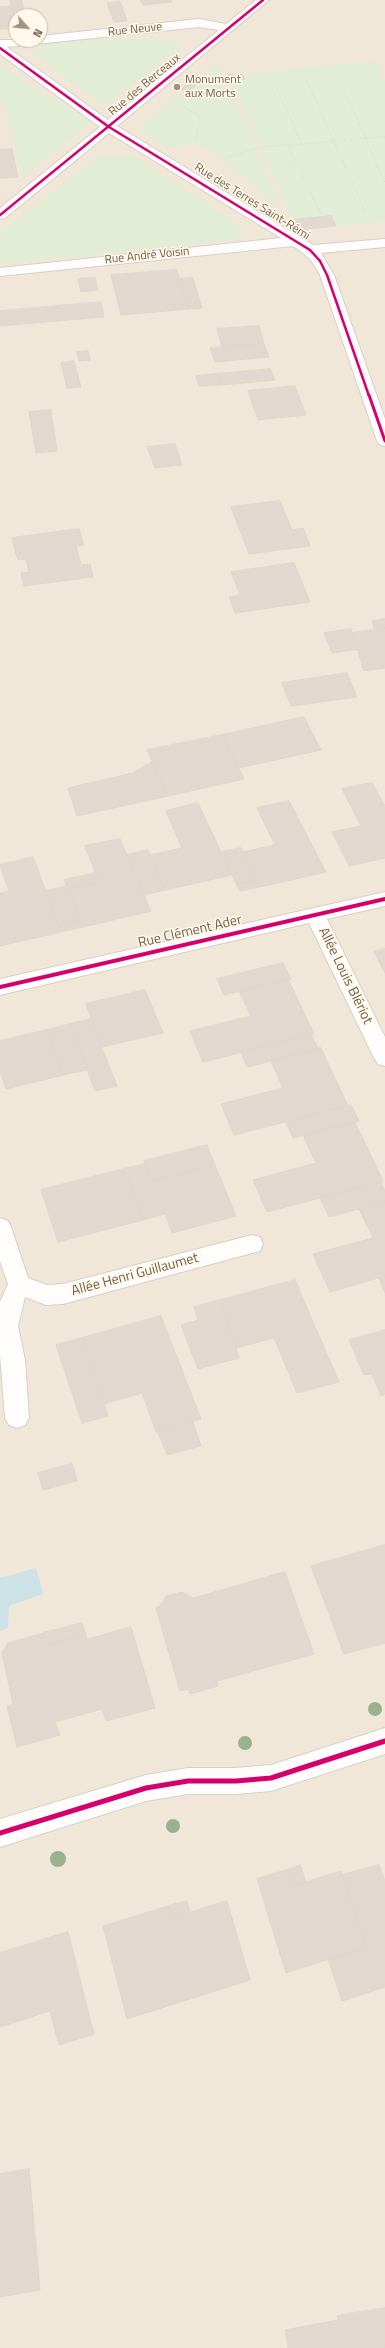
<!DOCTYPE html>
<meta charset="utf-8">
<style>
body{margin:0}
#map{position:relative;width:385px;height:2348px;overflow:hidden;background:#f7f3ea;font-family:"Titillium Web",sans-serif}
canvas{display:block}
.north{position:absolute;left:8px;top:8px;width:40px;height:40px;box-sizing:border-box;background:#fff9eb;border:1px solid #c8bbab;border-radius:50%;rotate:117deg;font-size:11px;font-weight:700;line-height:16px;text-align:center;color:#755e4a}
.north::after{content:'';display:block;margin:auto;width:14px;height:18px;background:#a29282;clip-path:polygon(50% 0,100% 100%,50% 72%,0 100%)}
</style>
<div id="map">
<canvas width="385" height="2348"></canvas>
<div class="north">N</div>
</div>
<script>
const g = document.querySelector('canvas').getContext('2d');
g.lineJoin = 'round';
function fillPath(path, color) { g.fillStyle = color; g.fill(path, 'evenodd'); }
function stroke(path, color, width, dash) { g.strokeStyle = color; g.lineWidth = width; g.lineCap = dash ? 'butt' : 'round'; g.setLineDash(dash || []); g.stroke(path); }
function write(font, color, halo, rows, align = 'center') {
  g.font = font + ' "Titillium Web",sans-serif'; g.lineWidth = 3; g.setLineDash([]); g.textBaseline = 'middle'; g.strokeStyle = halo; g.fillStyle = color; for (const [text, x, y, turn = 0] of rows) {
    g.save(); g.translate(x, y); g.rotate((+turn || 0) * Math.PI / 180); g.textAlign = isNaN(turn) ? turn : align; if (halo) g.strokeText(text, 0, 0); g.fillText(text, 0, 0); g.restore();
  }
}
fillPath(new Path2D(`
 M0,0H385V2348H0ZM16,16H40V40H16Z`), '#f0e7d8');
fillPath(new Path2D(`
 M49,39H168L180,46L105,105L32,54Z
 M375,61L385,81V221L298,230L228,75Z
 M217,64L246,125L280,209L228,164L196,142L169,148L138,128Z
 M0,65L90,122L23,177L0,89Z
 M133,156L243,227L233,240L0,264V233L98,157Z`), '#e1eed5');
fillPath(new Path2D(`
 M36,1568L43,1594L9,1606L8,1628L0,1631V1578Z`), '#cce2e7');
const building = new Path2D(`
 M10,0H22L23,6H12Z
 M141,0H172V2L143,5Z
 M120,2L127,21L114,22L107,3Z
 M23,6L25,16H16V28L0,29V7Z
 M242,74L245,79L230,80L228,75Z
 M190,82L196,85L189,91L182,89Z
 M0,149H12L18,177L0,178Z
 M331,216L336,226L298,230L294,220Z
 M177,270L189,309L121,315L111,275Z
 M95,278L98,290L81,292L78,279Z
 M193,278L202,308L189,309L180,279Z
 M101,302L104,317L0,326V311Z
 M259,326L264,344L222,347L217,329Z
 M264,344L269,357L215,362L210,348Z
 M88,351L90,360L79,361L77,352Z
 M74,361L81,387L67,388L61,363Z
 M270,369L275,380L221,385L217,374Z
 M217,374L221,385L199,386L196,376Z
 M295,386L306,415L258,420L248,391Z
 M51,410L57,451L36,453L29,412Z
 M175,444L182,465L155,468L147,447Z
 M280,501L292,530L303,528L310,546L249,554L231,507Z
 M79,529L84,545L76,546L81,565L90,564L93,577L24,586L21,573L29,572L26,559L24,553L16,554L12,538Z
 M24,553L26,559L18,560L16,554Z
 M294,563L310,602L235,613L229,597L240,595L231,572Z
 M385,619V628L375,630L372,621Z
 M385,628V668L364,671L352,633Z
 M351,629L359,649L332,653L324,633Z
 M347,673L357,697L291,706L282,683Z
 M304,717L321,750L238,768L222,735Z
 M222,735L244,779L168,796L147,750Z
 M152,762L168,796L77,816L68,788L133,773Z
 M372,783L385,806V858L349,866L332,832L361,826L342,789Z
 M289,801L326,872L260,887L243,852L275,845L257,808Z
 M198,803L232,875L165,890L150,855L182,848L166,811Z
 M120,839L151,911L83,927L68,889L99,882L85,846Z
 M241,848L257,880L236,884L222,852Z
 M148,850L165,890L144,895L127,855Z
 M33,857L61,932L0,946V893L9,891L0,865Z
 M96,873L99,882L68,889L64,880Z
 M257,880L260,887L240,891L236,884Z
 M67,886L80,920L59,925L46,891Z
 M80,920L83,927L61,932L59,925Z
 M385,949V973L374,952Z
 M283,963L291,979L224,995L217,979Z
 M288,979L314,1034L203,1062L190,1031L251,1016L239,991Z
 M145,990L163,1033L102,1047L86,1004Z
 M91,1019L117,1086L95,1091L70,1024Z
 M70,1024L87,1070L63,1075L47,1030Z
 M47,1030L63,1075L6,1089L0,1071V1041Z
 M311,1034L318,1049L247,1067L241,1052Z
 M321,1048L348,1106L234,1135L221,1104L283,1088L271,1061Z
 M351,1105L359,1121L293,1138L286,1122Z
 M355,1122L383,1181L267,1212L253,1180L316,1163L303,1135Z
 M207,1145L215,1165L152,1181L144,1161Z
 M145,1164L152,1181L215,1165L236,1216L172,1233L165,1214L143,1220L124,1169Z
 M124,1169L143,1220L58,1242L41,1190Z
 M381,1182L385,1191V1202L359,1209L329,1217L320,1198Z
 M385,1202V1276L330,1292L313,1254L373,1238L359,1209Z
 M385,1276V1293L379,1278Z
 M295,1280L339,1382L297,1393L274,1338L236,1348L221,1300Z
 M221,1300L239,1358L198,1369L181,1325L198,1320L194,1307Z
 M161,1316L201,1419L156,1432L142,1393L104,1404L82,1338Z
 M385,1330V1394L381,1396L372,1374L364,1375L349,1340Z
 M82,1338L108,1416L82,1423L56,1345Z
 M193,1422L201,1446L167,1455L158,1432Z
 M72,1464L77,1481L43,1490L38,1473Z
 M385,1545V1643L344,1654L311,1566Z
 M285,1572L314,1654L217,1681L218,1686L190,1694L188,1689L180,1691L156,1608L160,1606L166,1596L182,1592L193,1598Z
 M82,1623L86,1635L47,1645L43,1633Z
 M131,1627L155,1708L106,1721L102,1709L55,1722L60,1735L17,1747L7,1706L13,1704L2,1653L8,1643L43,1633L47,1645L86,1635L87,1639Z
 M300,1865L306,1882L292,1886L287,1870Z
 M379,1865L385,1881V1987L342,2001L328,1959L366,1947L342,1875Z
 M287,1870L292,1886L341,1871L366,1947L286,1973L257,1879Z
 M187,1901L190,1911L171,1918L168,1906Z
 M227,1901L250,1980L127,2019L103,1926L168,1906L171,1918Z
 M68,1932L94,2034L59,2045L50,2011L0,2027V1953Z
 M29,2169L40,2290L0,2297V2174Z
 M385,2308V2348H288L285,2330L338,2320L337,2316Z`);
fillPath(building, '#e1d9cf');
stroke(building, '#e0d7cc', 1);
const minor = new Path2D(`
 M256,0H269L117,126L313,245L385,239V247L321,253L334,275L385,419V446L379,444L377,441L320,275C313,261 306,254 293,246L0,276V268L281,238L109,133L5,218L0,219V208L100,127L0,54V40H40V36L199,19L226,24ZM199,27L219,30L108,120L7,47Z
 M385,892V906L327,919L385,1037V1066L378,1064L374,1058L309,923L0,995V979Z
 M0,1218L8,1221L11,1227L28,1278L47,1285L63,1284L252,1235L260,1237L263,1244L260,1251L252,1253L63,1304L46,1305L25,1297L18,1326L25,1360L29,1418L25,1425L17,1428L9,1425L5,1418L0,1354V1302L8,1284L0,1261Z
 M385,1728V1754L271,1791L236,1794H188L146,1801L0,1847V1819L146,1775L188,1768H236L271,1765Z`);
stroke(minor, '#d6d0c9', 2);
stroke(new Path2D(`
 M305,76L365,212
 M338,76L385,183
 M272,78L302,144
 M185,107L200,116L196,139
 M288,145L321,214
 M226,158L261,147L385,137`), '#d8d1cb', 1.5, [0.5, 2]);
fillPath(minor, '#fefdfc');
stroke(new Path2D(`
 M0,48L109,127L310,250L320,261L327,275L369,396
 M0,215L263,0`), '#d6006c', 2.5);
stroke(new Path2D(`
 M369,395L385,441`), '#d6006c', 3);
stroke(new Path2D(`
 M0,987L385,899`), '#d6006c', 4);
stroke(new Path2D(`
 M0,1833L146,1788L188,1781H236L271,1778L385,1741`), '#d6006c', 5);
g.fillStyle = '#9ab18e';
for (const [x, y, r] of [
 [375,1709,7],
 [245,1743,7],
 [173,1826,7],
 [58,1859,8]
]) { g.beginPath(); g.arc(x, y, r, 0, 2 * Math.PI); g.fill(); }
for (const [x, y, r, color] of [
 [177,87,4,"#a29282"]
]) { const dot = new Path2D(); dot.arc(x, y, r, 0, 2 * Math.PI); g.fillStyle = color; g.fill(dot); stroke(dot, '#fff9eb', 1.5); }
write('12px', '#755e4a', '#fff9eb', [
 ["Rue Neuve",135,30,-6],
 ["Rue des Berceaux",145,85,-40],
 ["Rue des Terres Saint-Rémi",252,202,32],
 ["Rue André Voisin",147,256,-6]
]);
write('12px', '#755e4a', '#fff9eb', [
 ["Monument",185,80],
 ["aux Morts",185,94]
], 'left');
write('14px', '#755e4a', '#fff9eb', [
 ["Rue Clément Ader",190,932,-13],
 ["Allée Louis Blériot",345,976,64],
 ["Allée Henri Guillaumet",135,1275,-15]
]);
</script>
